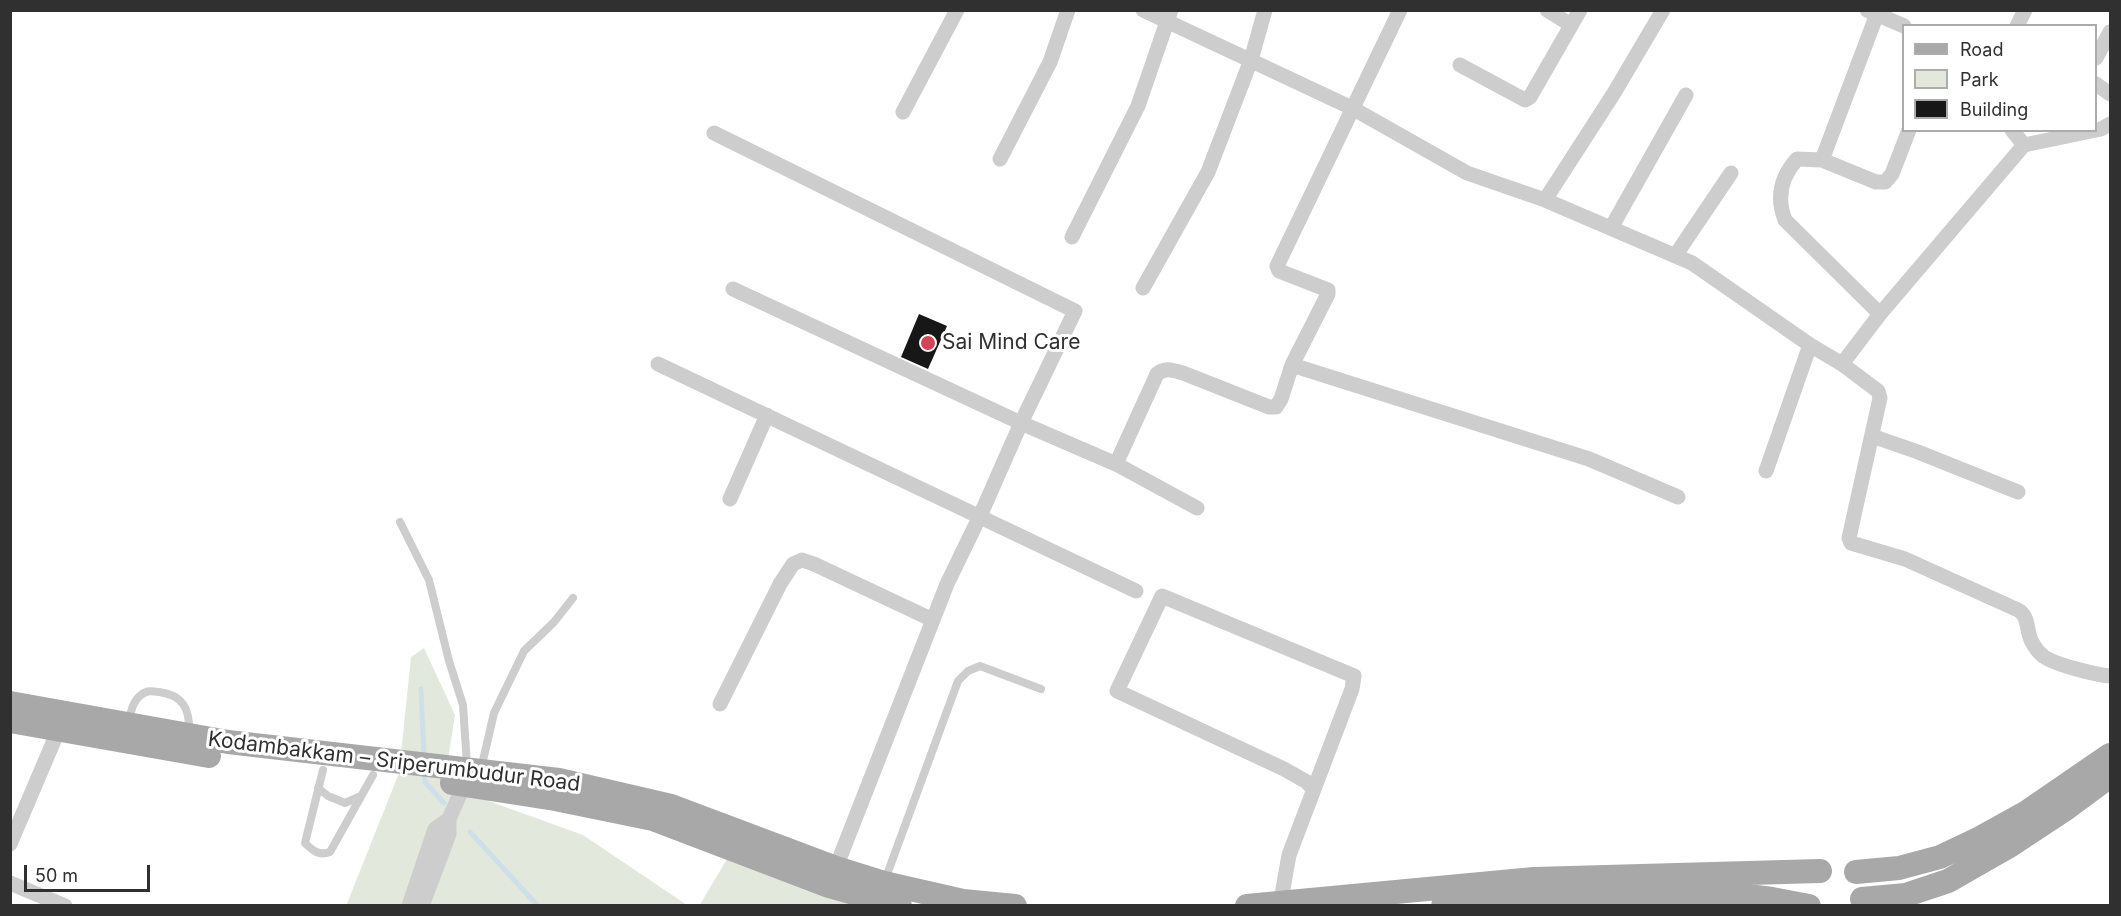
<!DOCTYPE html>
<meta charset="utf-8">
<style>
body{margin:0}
#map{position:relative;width:2121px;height:916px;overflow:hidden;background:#fff;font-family:Inter,sans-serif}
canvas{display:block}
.frame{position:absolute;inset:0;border:12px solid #303030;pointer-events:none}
.legend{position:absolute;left:1902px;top:24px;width:195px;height:108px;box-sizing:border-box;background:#fff;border:2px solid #acacac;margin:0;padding:8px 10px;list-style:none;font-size:18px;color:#303030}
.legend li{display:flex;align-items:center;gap:12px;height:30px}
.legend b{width:30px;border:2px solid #acacac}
.scale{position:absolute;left:24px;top:865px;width:126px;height:27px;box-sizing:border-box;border:3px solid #303030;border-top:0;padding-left:8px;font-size:18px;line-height:21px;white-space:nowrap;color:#303030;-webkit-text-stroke:4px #fff;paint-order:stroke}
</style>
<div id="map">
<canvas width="2121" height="916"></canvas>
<div class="frame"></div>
<ul class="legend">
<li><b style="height:8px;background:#a8a8a8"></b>Road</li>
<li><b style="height:16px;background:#e3e8dc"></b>Park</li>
<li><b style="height:16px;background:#171717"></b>Building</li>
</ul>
<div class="scale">50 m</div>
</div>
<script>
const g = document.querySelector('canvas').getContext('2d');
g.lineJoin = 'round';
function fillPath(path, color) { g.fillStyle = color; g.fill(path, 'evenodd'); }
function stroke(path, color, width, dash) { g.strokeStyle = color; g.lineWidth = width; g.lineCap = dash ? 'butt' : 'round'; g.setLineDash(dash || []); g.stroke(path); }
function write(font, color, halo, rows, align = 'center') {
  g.font = font + ' Inter,sans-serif'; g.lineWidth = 6; g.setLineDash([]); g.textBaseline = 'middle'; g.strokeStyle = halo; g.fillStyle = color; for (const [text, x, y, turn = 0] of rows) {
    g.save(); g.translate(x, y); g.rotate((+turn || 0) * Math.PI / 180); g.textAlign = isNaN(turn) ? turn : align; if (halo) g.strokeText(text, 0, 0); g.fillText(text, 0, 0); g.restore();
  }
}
fillPath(new Path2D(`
 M424,648L455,715L444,785L583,835L687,905L346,906L399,773L411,657Z
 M730,854L860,906H699Z`), '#e3e8dc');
stroke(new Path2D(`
 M421,689L424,757
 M424,770L425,782L444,803
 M470,832L538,906`), '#cde0e9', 5);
fillPath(new Path2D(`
 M919,314L947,326L928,369L901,357Z`), '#171717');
stroke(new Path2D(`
 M400,522L429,580L449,661L463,705L467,765
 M129,720C131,711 133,701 141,695C147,690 152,691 159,692C182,695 190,708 189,731
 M481,769L494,713L524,651L554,622L573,598
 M323,770L305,843C313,851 319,856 330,852L373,775
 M318,788L328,796L345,803L361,796
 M885,880L958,681L968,671L980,666L1041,689`), '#cdcdcd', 8);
stroke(new Path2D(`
 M1143,10L1352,108L1467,173L1545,200L1692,263L1810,345L1842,364L1878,391L1880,398L1849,538L1851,543L1905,559L2018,610C2029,616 2026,629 2031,640C2033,644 2038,652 2042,655C2051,664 2097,675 2110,676
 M1547,10L1571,25
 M1867,10L1904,26
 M2017,26L2025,10
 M2096,58L2110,32
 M1460,65L1525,100L1530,97L1580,10
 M2096,84L2110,94
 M903,112L957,10
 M2012,130L2024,145
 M714,133L1075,311L1021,423L980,516L947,584L833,875
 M1000,159L1050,62L1068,10
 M1822,160L1877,14
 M1545,200L1614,93L1663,10
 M1611,228L1686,95
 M1072,237L1138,106L1171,10
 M1675,256L1731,173
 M1143,288L1208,172L1251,60L1265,10
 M733,289L1021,423L1116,464L1157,374C1166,367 1172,370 1183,373L1269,407H1276L1281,399L1292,365L1328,294V290L1279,271L1277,266L1400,10
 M1880,314L1785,220C1776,197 1781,177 1797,159L1822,160L1876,182H1885L1892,174L1909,130
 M658,364L1136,591
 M1842,364L1880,314L2024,145L2101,129L2110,124
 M1292,365L1589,459L1678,497
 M1872,436L1918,452L2018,492
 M1116,464L1197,508
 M1766,471L1810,345
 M730,499L767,415
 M720,704L780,584L793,564L802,560L814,564L933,620
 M10,844L61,724
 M10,883L65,906
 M409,906L435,829L449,819
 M422,906L449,834V819L464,785
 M1280,906L1289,855L1352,689L1354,676L1162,596L1117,691L1284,769L1307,782L1313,789`), '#cdcdcd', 15);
stroke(new Path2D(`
 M10,703L228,742L559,780L671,806L836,868L884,883L963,901L1015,906
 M10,721L209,756
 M452,783L555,799L653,819L829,886L900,906
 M1856,872L1899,868L1940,857L1980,838L2027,812L2110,755
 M1862,899L1906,895L1948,881L2011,845L2064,810L2110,776
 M1247,906L1534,879L1820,871
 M1443,906L1590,895L1733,894L1772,899L1809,906`), '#a8a8a8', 24);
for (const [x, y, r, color] of [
 [928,343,8,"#d44456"]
]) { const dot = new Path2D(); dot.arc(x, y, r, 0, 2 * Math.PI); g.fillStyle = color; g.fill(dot); stroke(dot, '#fff', 2); }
write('21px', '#303030', '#fff', [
 ["Sai Mind Care",942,343]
], 'left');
write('21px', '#303030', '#fff', [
 ["Kodambakkam – Sriperumbudur Road",394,762,7]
]);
</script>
